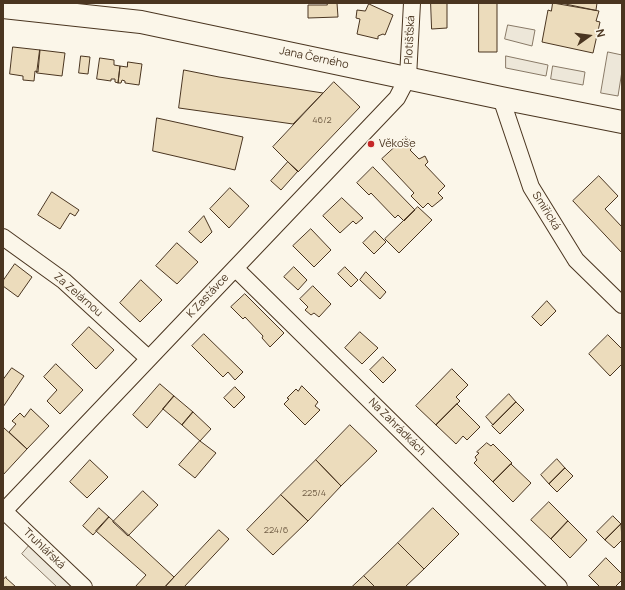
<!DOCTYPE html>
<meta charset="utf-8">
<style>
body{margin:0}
#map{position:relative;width:625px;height:590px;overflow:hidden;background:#fbf6e9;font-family:Manrope,sans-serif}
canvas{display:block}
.frame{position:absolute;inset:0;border:4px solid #4a3520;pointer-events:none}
.north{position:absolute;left:569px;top:16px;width:40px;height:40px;-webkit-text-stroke:3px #fbf6e9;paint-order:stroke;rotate:76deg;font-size:11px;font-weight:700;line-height:16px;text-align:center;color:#4a3520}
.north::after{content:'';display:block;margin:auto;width:14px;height:18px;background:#4a3520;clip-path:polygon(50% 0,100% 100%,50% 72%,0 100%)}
</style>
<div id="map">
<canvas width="625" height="590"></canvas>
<div class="frame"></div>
<div class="north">N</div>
</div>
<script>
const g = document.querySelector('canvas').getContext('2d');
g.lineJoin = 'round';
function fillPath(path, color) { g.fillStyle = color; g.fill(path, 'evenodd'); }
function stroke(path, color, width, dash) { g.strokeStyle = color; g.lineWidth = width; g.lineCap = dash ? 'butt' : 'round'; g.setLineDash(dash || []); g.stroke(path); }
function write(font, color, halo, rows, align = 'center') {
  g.font = font + ' Manrope,sans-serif'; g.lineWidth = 3; g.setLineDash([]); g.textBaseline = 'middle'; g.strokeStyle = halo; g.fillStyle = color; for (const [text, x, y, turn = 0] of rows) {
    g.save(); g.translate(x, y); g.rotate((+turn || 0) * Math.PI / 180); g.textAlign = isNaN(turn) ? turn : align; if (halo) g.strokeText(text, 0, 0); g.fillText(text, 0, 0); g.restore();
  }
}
const parking = new Path2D(`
 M508,25L535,30L532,46L505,39Z
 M608,52L622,55V71L618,96L601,93Z
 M506,56L548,65L546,76L506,68Z
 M553,66L585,72L583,85L551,79Z
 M34,540L83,587H57L22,554Z`);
fillPath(parking, '#ede7d9');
stroke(parking, '#887966', 1);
const building = new Path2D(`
 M327,3H337L338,17L308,18V5H327Z
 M431,3H447V28L432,29Z
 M479,3H497V52H479Z
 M553,3L599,11L596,21L600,22L593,53L542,42L548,10L551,11Z
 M561,3H597L596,10Z
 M369,4L393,15L385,35L383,34L378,36V39L357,34L360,19L356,18L357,10L365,11Z
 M13,47L40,50L38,72L35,71L34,81L23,80V76L10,74Z
 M40,50L65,53L62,76L37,73Z
 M81,56L90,57L88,74L79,73Z
 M100,58L114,60V65L120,66L118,83L115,82V79H111V81L97,79Z
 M128,62L142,64L139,85L125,83V81L122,80L121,83H118L120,66L127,67Z
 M184,70L219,77L323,93L293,124L179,108Z
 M334,82L360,107L298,172L273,147Z
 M157,118L243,137L235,170L153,151Z
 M406,137L415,145L410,150L419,159L425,156L428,162L425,165L445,186L438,193L443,198L432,207L428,203L423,208L411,196L414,193L382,159Z
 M288,162L298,171L281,190L271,181Z
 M373,167L415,210L404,221L398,215L395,218L371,193L369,195L357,183Z
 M599,176L618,196L605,209L622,227V253L573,201Z
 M230,188L249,206L229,228L210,209Z
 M52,192L79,210L75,216L70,213L60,229L38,215Z
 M342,198L363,218L356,224L353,221L340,233L323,216Z
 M418,207L432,220L399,253L385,239Z
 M204,216L212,232L201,243L189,232Z
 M311,229L331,250L314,267L293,246Z
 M375,231L386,242L374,254L363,243Z
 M177,243L198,262L177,284L156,266Z
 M15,264L32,277L18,297L3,286V281Z
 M294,267L307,280L298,290L284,277Z
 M345,267L358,280L351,287L338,274Z
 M366,272L386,292L380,299L360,280Z
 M141,280L162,300L140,322L120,303Z
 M313,286L331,304L319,317L314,313L311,315L305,310L308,307L300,299Z
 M245,294L284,333L270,347L262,338L263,336L245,317L243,319L231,307Z
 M547,301L556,311L541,326L532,317Z
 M89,327L114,350L96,369L72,345Z
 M360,332L378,348L362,364L345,348Z
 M204,334L243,372L235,380L228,372L223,377L192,346Z
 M608,335L622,349V364L610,376L589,354Z
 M383,357L396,370L383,383L370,370Z
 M56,364L83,390L60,414L47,401L57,390L44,377Z
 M12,368L24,376L3,407V380Z
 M452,369L468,385L456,397L460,401L436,425L416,406Z
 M160,384L174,396L147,428L133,415Z
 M302,386L318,402L315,406L320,410L305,425L284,404L289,399L287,398L296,389L298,391Z
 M235,387L245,397L234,408L224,398Z
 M509,394L516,402L493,425L486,417Z
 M174,396L193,412L182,425L163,409Z
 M516,402L524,410L500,434L492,426Z
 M457,404L480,427L467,440L463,436L456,444L436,425Z
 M31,409L49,426L27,449L9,432L16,424L12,421L20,413L24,417Z
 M193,412L211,429L200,441L182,425Z
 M350,425L377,451L341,486L316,460Z
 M4,428L27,449L3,475V429Z
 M200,441L216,453L195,478L179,465Z
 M487,443L491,446L493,444L512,463L493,482L474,463L477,460L475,457L479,453L477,452Z
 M557,459L565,468L549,484L541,475Z
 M90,460L108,477L87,498L70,482Z
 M316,460L341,486L308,521L281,495Z
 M511,464L531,483L513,502L493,482Z
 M565,468L573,476L557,492L549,484Z
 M143,491L158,505L128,536L113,522Z
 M281,495L308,521L273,555L247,530Z
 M549,502L568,521L551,539L531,520Z
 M99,508L109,517L93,535L83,526Z
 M433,508L459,534L424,569L398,543Z
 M613,516L621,524L605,540L597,532Z
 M109,517L174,577L165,587H135L146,575L96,531Z
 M568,521L587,540L570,558L551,539Z
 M621,524L622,540L614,548L605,540Z
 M219,530L229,539L184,587H165Z
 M398,543L424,569L405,587H375L364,576Z
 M606,558L622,574V580L615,587H600L589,576Z
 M364,576L375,587H352Z
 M6,577V578L16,587H3V580Z`);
fillPath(building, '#ecdcbc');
stroke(building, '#4a3520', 1);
const street = new Path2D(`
 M501,98L531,187L576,260L622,305
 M3,237L64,281L148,358
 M235,268L559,587
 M4,511L84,587
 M3,512L397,98L408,77L412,3`);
const secondary = new Path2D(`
 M3,7L141,22L501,98L622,122`);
stroke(street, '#4a3520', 18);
stroke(secondary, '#4a3520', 24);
stroke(street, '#fbf6e9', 16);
stroke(secondary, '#fbf6e9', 22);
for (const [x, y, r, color] of [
 [371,144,4,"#c62828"]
]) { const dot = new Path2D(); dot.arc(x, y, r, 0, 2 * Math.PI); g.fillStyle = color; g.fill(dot); stroke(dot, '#fbf6e9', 1.5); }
write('9px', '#725f47', null, [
 ["46/2",322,120],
 ["225/4",314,493],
 ["224/6",276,530]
]);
write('11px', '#4a3520', '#fbf6e9', [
 ["Plotišťská",410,40,-87],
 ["Jana Černého",314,58,12],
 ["Smiřická",546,211,58],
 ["Za Zelárnou",78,295,41],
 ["K Zastávce",208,296,-47],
 ["Na Zahrádkách",397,427,45],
 ["Truhlářská",44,549,44]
]);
write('11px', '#4a3520', '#fbf6e9', [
 ["Věkoše",379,144]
], 'left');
</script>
